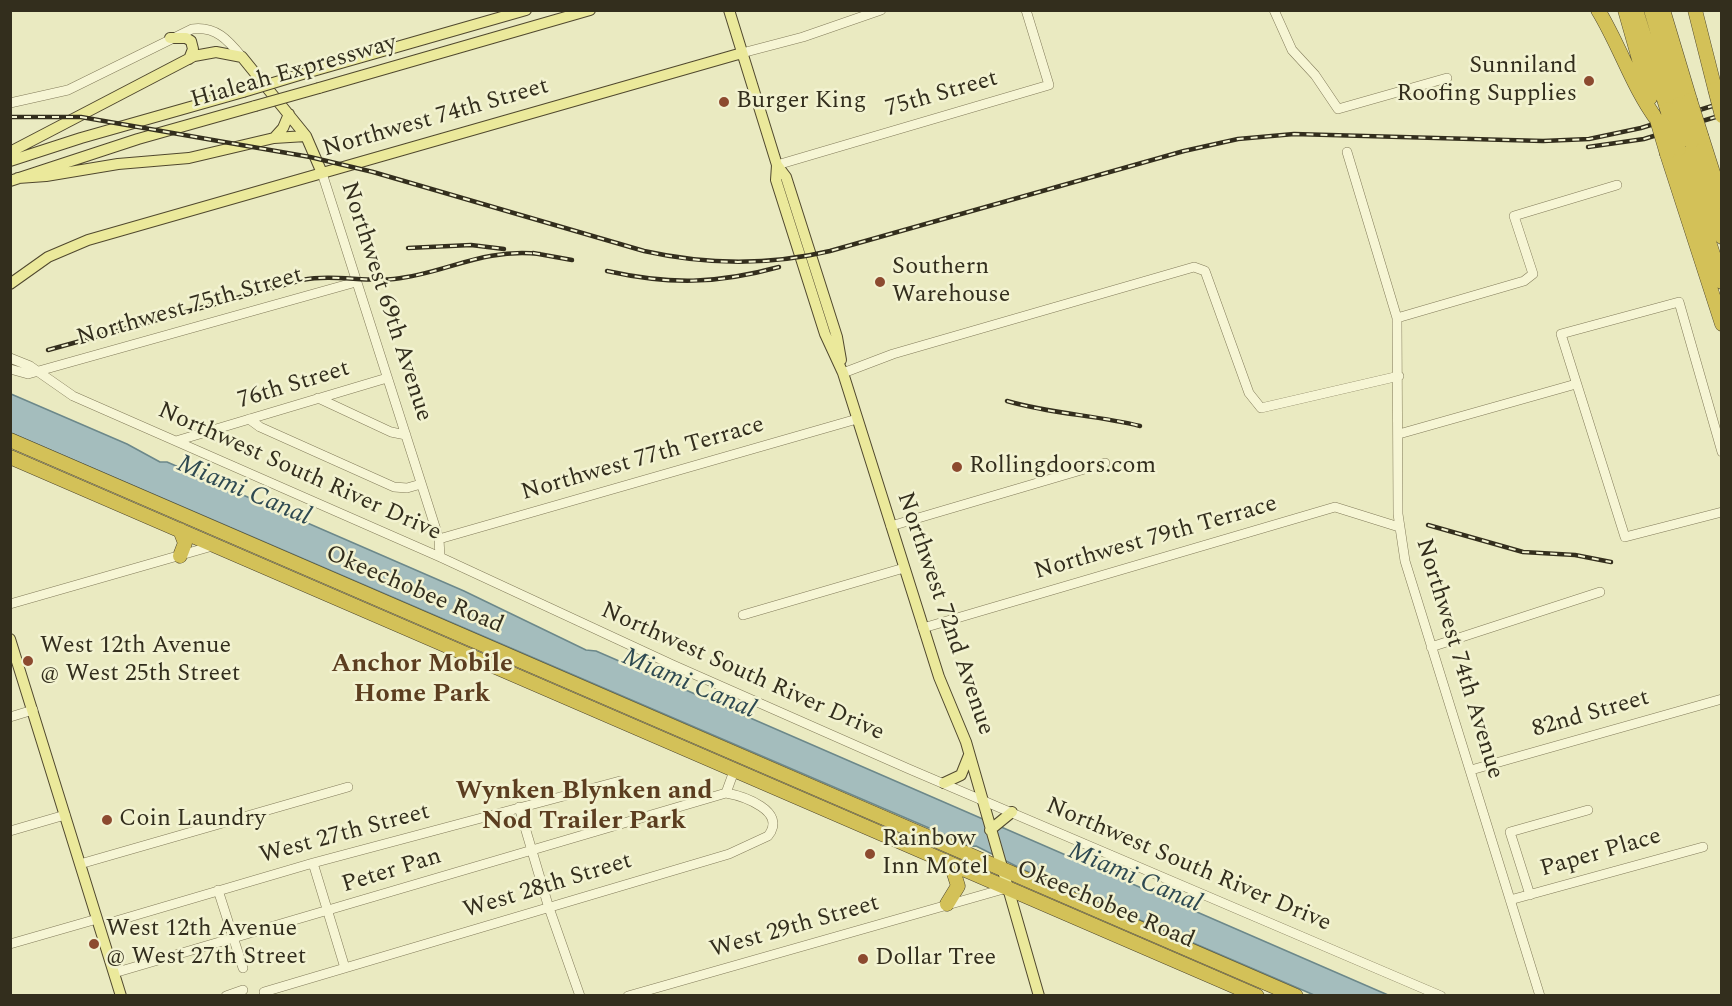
<!DOCTYPE html>
<style>
body{margin:0}
#map{position:relative;width:1732px;height:1006px;overflow:hidden;background:#eaeac1;font-family:Spectral,serif}
canvas{display:block}
.frame{position:absolute;inset:0;border:12px solid #332e1d;pointer-events:none}
</style>
<div id="map">
<canvas width="1732" height="1006"></canvas>
<div class="frame"></div>
</div>
<script>
const g = document.querySelector('canvas').getContext('2d');
g.lineJoin = 'round';
function fillPath(path, color) { g.fillStyle = color; g.fill(path, 'evenodd'); }
function stroke(path, color, width, dash) { g.strokeStyle = color; g.lineWidth = width; g.lineCap = dash ? 'butt' : 'round'; g.setLineDash(dash || []); g.stroke(path); }
function write(font, color, halo, rows, align = 'center') {
  g.font = font + ' Spectral,serif'; g.lineWidth = 5; g.setLineDash([]); g.textBaseline = 'middle'; g.strokeStyle = halo; g.fillStyle = color; for (const [text, x, y, turn = 0] of rows) {
    g.save(); g.translate(x, y); g.rotate((+turn || 0) * Math.PI / 180); g.textAlign = isNaN(turn) ? turn : align; if (halo) g.strokeText(text, 0, 0); g.fillText(text, 0, 0); g.restore();
  }
}
const water = new Path2D(`
 M11,394L127,444L160,462H167L464,591L586,650L596,651L1388,995H1314L1026,871L976,846L967,847L957,840L11,433Z`);
fillPath(water, '#a4bdbd');
stroke(water, '#6c888a', 1.5);
const minor = new Path2D(`
 M1274,10L1292,50L1315,75L1338,109L1447,78
 M742,53L803,37L881,10
 M10,103L68,90L192,29C216,26 228,40 242,57
 M1347,152L1397,318L1398,514L1405,561L1540,996
 M777,165L1049,85L1026,10
 M322,173L439,539L440,557
 M1397,318L1524,281L1533,274L1514,216L1617,185
 M10,358L30,366L73,396L440,557L673,665L909,769L1441,996
 M10,369L28,374L356,282
 M843,373L893,354L1194,267L1205,271L1249,393L1261,408L1399,376
 M318,398L391,432L406,435
 M249,419L260,427L394,487L407,488L421,484
 M1399,434L1576,384
 M176,441L387,378
 M1722,452L1679,302L1561,334L1625,537L1722,512
 M891,526L1105,463
 M439,539L857,419
 M10,604L216,545
 M743,615L904,568
 M923,628L1335,507L1399,527
 M1431,647L1600,592
 M10,717L33,710
 M1471,770L1722,699
 M726,793L734,771
 M519,807L548,905L580,996
 M10,831L65,815
 M313,863L345,968
 M80,864L348,787
 M218,890L243,968
 M1530,895L1510,832L1588,810
 M1510,900L1703,847
 M116,921L313,863L620,781
 M10,944L97,919
 M114,973L726,793
 M264,992L729,854L768,836C788,811 743,796 726,793
 M226,996L243,990
 M628,996L1007,888`);
const major = new Path2D(`
 M729,10L777,165L786,177L837,337L841,360
 M170,38H186L191,41L193,49L189,59
 M306,73L526,10
 M319,88L590,10
 M274,138L283,128L289,114
 M10,152L194,56L216,52L242,57L306,136L322,173
 M10,161L81,138L243,92
 M777,165L776,180L825,334L843,373L939,677L966,742L1039,996
 M18,178L46,176L118,164L189,158L274,138L306,136
 M10,181L138,139L255,106
 M10,284L48,257L88,240L742,53
 M10,639L121,996
 M944,783L961,775L969,755
 M990,830L1012,812`);
const highway = new Path2D(`
 M1598,10C1620,46 1632,86 1657,120
 M1625,10L1650,98
 M1636,10L1667,109
 M1651,10L1679,104
 M1663,10L1690,100
 M1695,10L1715,89
 M1702,138L1722,201
 M1691,142L1722,237
 M1679,149L1722,282
 M1667,154L1722,324
 M10,440L1296,996
 M10,457L1257,996
 M180,530L185,543L180,556
 M947,904L958,886L951,864`);
stroke(minor, '#827b5a', 10);
stroke(major, '#50482e', 12);
stroke(highway, '#50482e', 15);
stroke(minor, '#f6f5d4', 9);
stroke(major, '#ebe99b', 10);
stroke(highway, '#d3c158', 14);
const rail = new Path2D(`
 M10,117H81L310,157L373,172L644,251C707,265 767,266 830,251L1184,151L1238,139L1294,134L1543,141L1589,139L1641,128L1722,103
 M1588,147L1644,139L1722,115
 M408,248L471,245L504,249
 M533,253L572,260
 M607,271C670,285 717,284 779,267
 M48,350L302,280C333,274 363,282 394,279C448,273 480,248 540,254
 M1007,401C1051,414 1096,415 1140,426
 M1428,525L1523,552L1575,555L1611,562`);
stroke(rail, '#332e1d', 4.5);
stroke(rail, '#f2f2d0', 2, [7]);
const majorBridge = new Path2D(`
 M243,92L306,73
 M255,106L319,88`);
const highwayBridge = new Path2D(`
 M1715,89L1722,116
 M1690,100L1702,138
 M1679,104L1691,142
 M1667,109L1679,149
 M1657,120L1667,154`);
stroke(majorBridge, '#50482e', 12, []);
stroke(highwayBridge, '#50482e', 15, []);
stroke(majorBridge, '#ebe99b', 10);
stroke(highwayBridge, '#d3c158', 14);
for (const [x, y, r, color] of [
 [1589,81,6,"#8c4a2f"],
 [724,102,6,"#8c4a2f"],
 [880,282,6,"#8c4a2f"],
 [957,467,6,"#8c4a2f"],
 [28,661,6,"#8c4a2f"],
 [107,820,6,"#8c4a2f"],
 [870,854,6,"#8c4a2f"],
 [94,944,6,"#8c4a2f"],
 [863,959,6,"#8c4a2f"]
]) { const dot = new Path2D(); dot.arc(x, y, r, 0, 2 * Math.PI); g.fillStyle = color; g.fill(dot); stroke(dot, '#f2f2d0', 2); }
write('24px', '#332e1d', '#f2f2d0', [
 ["Sunniland",1577,67,"right"],
 ["Roofing Supplies",1577,95,"right"],
 ["Burger King",736,102],
 ["Southern",892,268],
 ["Warehouse",892,296],
 ["Rollingdoors.com",969,467],
 ["West 12th Avenue",40,647],
 ["@ West 25th Street",40,675],
 ["Coin Laundry",119,820],
 ["Rainbow",882,840],
 ["Inn Motel",882,868],
 ["West 12th Avenue",106,930],
 ["@ West 27th Street",106,958],
 ["Dollar Tree",875,959]
], 'left');
write('24px', '#332e1d', '#f2f2d0', [
 ["Hialeah Expressway",294,73,-16],
 ["75th Street",942,95,-16],
 ["Northwest 74th Street",436,119,-16],
 ["Northwest 69th Avenue",385,302,72],
 ["Northwest 75th Street",190,308,-16],
 ["76th Street",294,386,-17],
 ["Northwest 77th Terrace",643,460,-16],
 ["Northwest South River Drive",299,473,24],
 ["Northwest 79th Terrace",1156,539,-16],
 ["Okeechobee Road",414,591,23],
 ["Northwest 72nd Avenue",944,614,71],
 ["Northwest 74th Avenue",1458,659,73],
 ["Northwest South River Drive",742,673,24],
 ["82nd Street",1591,715,-16],
 ["West 27th Street",345,835,-15],
 ["Paper Place",1601,854,-16],
 ["Northwest South River Drive",1188,866,23],
 ["Peter Pan",392,872,-17],
 ["West 28th Street",548,887,-17],
 ["Okeechobee Road",1105,906,23],
 ["West 29th Street",795,928,-16]
]);
write('italic 26px', '#2e4951', '#f2f2d0', [
 ["Miami Canal",243,492,23],
 ["Miami Canal",688,685,23],
 ["Miami Canal",1134,879,23]
]);
write('bold 26px', '#5c3e20', '#f2f2d0', [
 ["Anchor Mobile",422,666],
 ["Home Park",422,696],
 ["Wynken Blynken and",584,793],
 ["Nod Trailer Park",584,823]
]);
</script>
